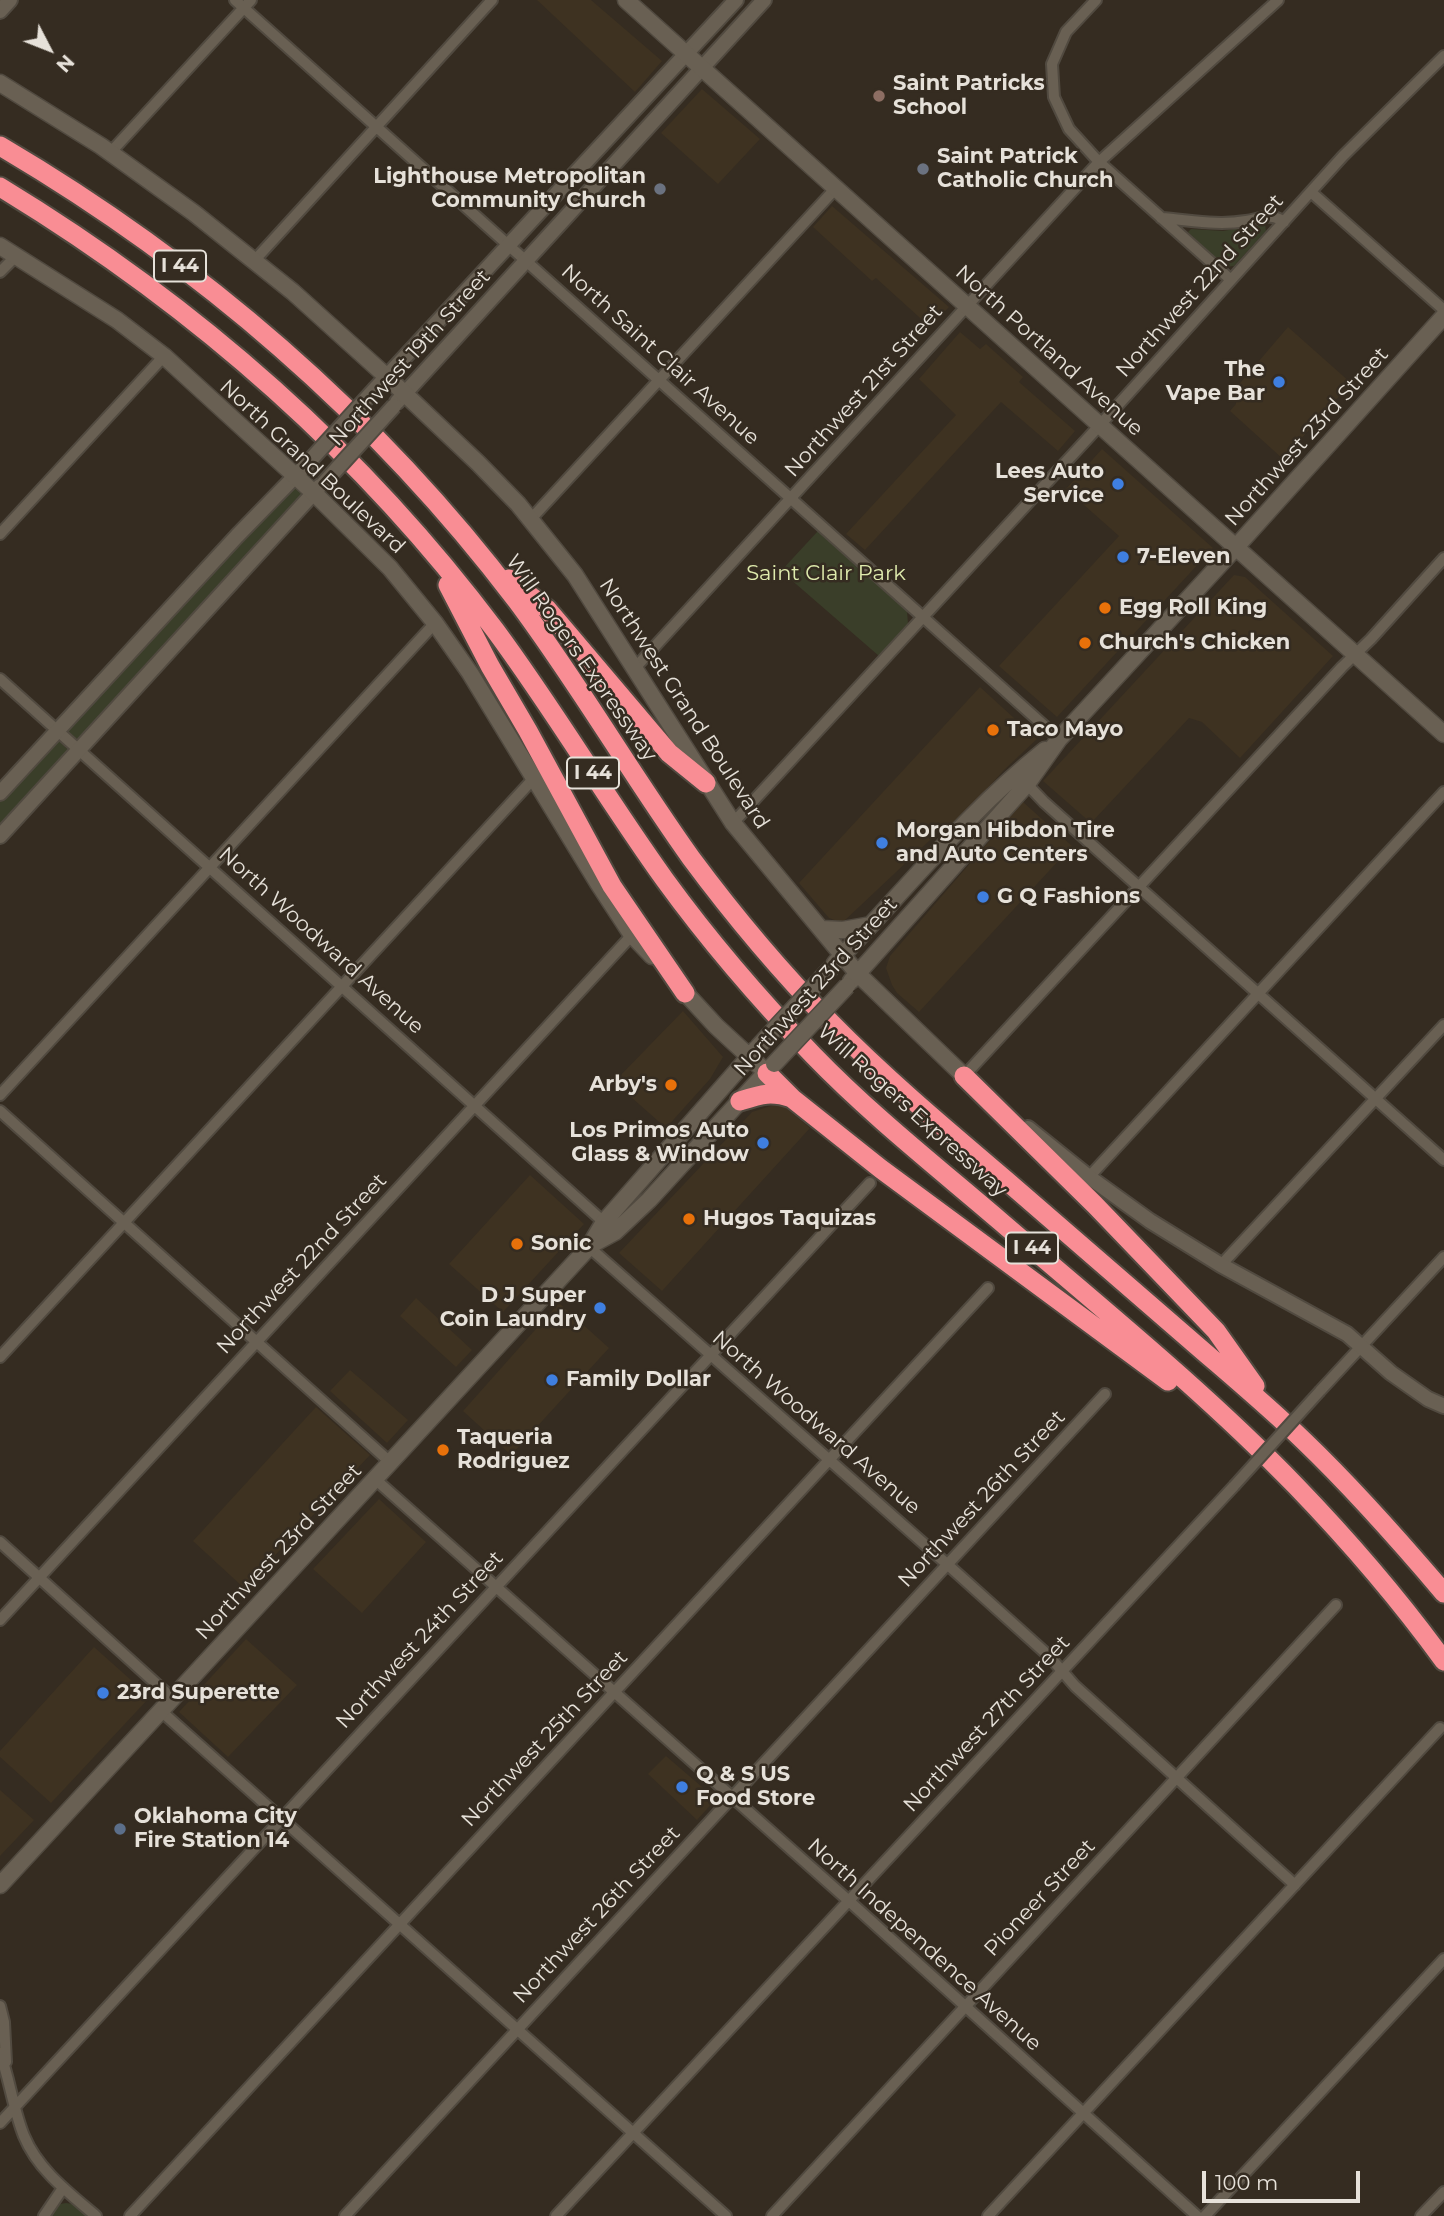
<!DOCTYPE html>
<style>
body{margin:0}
#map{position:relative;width:1444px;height:2216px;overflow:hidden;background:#352c21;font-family:Montserrat,sans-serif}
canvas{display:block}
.north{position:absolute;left:14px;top:14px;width:70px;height:70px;-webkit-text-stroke:5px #352c21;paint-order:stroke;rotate:132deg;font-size:19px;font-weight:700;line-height:28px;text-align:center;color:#e6e1d9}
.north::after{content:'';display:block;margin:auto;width:24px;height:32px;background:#e6e1d9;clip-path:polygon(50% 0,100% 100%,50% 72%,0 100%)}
.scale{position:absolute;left:1202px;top:2171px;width:158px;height:32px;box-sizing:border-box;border:4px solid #e6e1d9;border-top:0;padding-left:9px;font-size:21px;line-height:24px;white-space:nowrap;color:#e6e1d9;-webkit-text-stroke:5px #352c21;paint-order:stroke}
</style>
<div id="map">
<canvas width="1444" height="2216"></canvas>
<div class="north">N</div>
<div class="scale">100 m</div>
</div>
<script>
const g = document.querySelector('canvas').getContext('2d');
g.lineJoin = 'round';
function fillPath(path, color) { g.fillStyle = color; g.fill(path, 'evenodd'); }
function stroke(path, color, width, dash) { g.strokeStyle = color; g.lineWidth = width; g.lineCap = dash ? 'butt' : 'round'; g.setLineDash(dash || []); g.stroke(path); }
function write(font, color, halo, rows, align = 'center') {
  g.font = font + ' Montserrat,sans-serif'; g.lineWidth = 5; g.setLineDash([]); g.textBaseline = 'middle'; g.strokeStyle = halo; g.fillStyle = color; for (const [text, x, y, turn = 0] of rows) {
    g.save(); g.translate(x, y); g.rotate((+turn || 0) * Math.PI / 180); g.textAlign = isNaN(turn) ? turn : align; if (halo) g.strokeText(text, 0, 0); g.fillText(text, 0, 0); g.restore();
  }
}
fillPath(new Path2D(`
 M537,0H591L662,61L635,92Z
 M702,89L760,139L718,184L661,133Z
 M832,206L949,307L930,327L876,278L872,281L813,227Z
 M1288,327L1351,383L1283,459L1230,411L1236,404L1235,389Z
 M960,332L980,349L986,344L1023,377L1019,382L1075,431L1058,451L1001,402L865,550L846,534L956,415L919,379Z
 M1102,449L1213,548L1057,717L999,666L1119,536L1066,489Z
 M1234,575L1245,577L1333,656L1240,758L1202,722L1189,718L1091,823L1043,781Z
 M980,687L1037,739L1004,770L951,829L946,825L842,923L829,918L799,883Z
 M1023,802L1072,846L919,1012L897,993L892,985L886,968L890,956Z
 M683,1011L723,1057L710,1079L666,1128L614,1082Z
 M780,1103L810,1128L662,1291L619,1253L752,1112Z
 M530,1175L584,1224L503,1312L449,1264Z
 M416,1298L472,1350L456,1367L400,1316Z
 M559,1303L609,1348L511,1455L463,1411Z
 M350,1370L408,1420L387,1443L330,1391Z
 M316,1407L370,1455L244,1588L193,1541Z
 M379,1499L426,1542L362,1613L313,1569Z
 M246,1639L297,1685L228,1757L179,1712Z
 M94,1647L150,1697L51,1803L0,1757V1751Z
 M666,1756L716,1799L697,1820L648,1774Z
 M0,1790L34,1820L0,1856Z`), '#3e3221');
fillPath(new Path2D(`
 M1263,224H1265L1266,231L1234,266L1225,267L1222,265L1188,232L1191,229L1223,231Z
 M294,487H296L303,495L81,738L74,739L67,732V726L256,523Z
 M818,531L907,611L908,624L879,656L781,571Z
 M59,741L67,749V753L0,826V800L53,742Z
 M66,2203L73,2204L87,2216H51L60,2204Z`), '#3a3e29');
const minor = new Path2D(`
 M235,0L1059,739
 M1096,0L1066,32L1052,64L1054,97L1069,129L1099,162L1231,280
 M110,153L251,0
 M1311,192L1444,310
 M1161,218C1190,220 1217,226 1246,221C1260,219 1271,212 1284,222
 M254,261L492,0
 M0,272L17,255
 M530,520L836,188
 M0,534L164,356
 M635,668L1099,162L1278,0
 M0,679L607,1225
 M1023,780L1044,802L1444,1160
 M733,823L1100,425L1343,156L1444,56
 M964,1076L1342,667L1371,639L1444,558
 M0,1095L435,623
 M0,1111L390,1462
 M1089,1177L1444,792
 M589,1247L948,1565L1049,1656L1075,1686L1295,1885
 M1221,1265L1444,1025
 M0,1357L535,777
 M1320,1391L1444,1257
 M375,1479L849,1901L1197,2216
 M0,1542L172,1698
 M0,1620L632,935
 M161,1711L726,2216
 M0,2006L4,2022L6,2062
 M0,2053C10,2080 13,2109 24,2136C38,2170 69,2193 96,2216
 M0,2123L870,1183
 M44,2216L63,2188
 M130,2216L988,1288
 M345,2216L1105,1394
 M556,2216L1234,1486
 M772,2216L1336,1605
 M988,2216L1440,1728
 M1205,2216L1444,1959
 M1421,2216L1444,2192`);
const tertiary = new Path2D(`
 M0,11L10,0
 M376,388L736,0
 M397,402L764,0
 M0,793L237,536L306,465
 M0,836L320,486
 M1028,1128L1089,1177L1150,1221L1221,1265L1347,1334L1391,1373L1428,1399L1444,1406`);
const secondary = new Path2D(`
 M626,0L1444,734
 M0,83L101,146L194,213L293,292L386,376L478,463L518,504L575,575L733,823L858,974L964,1076
 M0,246L117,320L164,356L314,493L390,568L435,623L470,673L598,883L632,935L652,956
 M821,929L843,930L871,925
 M835,963C904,892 967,812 1045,750
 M851,981L1027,784L1059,739L1236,547L1444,316
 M679,986L716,1026L767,1073
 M593,1244L615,1232L649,1200L772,1066
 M0,1885L589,1247L604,1222L756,1049`);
const motorway = new Path2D(`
 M0,146C199,263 377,416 517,601C579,684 631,774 691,858C734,916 781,972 831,1023C887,1080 948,1131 1008,1182C1068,1234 1128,1286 1188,1338C1227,1372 1267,1405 1304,1441C1354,1489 1399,1540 1444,1593
 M0,187C191,303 360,450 495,630C555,711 606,798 665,880C710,942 760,1000 813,1055C871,1115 937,1167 1000,1221C1100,1307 1204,1391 1296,1486C1349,1541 1399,1599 1444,1661
 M509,579L547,609L669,753L706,783
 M448,585L490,666L528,731L612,886L685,993
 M767,1073L793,1099L881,1169L1168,1381
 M964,1076L1095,1205L1216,1331L1255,1386
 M740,1101C762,1094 771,1091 792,1098`);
stroke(minor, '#514a40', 14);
stroke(tertiary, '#514a40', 18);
stroke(secondary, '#514a40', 19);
stroke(motorway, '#514a40', 23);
stroke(minor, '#696053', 10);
stroke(tertiary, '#696053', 14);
stroke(secondary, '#696053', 16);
stroke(motorway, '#f98d94', 19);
const minorBridge = new Path2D(`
 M1234,1486L1320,1391`);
const tertiaryBridge = new Path2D(`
 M306,465L376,388
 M324,483L394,406`);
const secondaryBridge = new Path2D(`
 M758,1047L831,968
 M774,1064L847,986`);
stroke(minorBridge, '#514a40', 14, []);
stroke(tertiaryBridge, '#514a40', 18, []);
stroke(secondaryBridge, '#514a40', 19, []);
stroke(minorBridge, '#696053', 10);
stroke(tertiaryBridge, '#696053', 14);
stroke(secondaryBridge, '#696053', 16);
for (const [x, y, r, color] of [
 [879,96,7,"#8d6e63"],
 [923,169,7,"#6b7280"],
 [660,189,7,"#6b7280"],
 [1279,382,7,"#3f7fe0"],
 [1118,484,7,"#3f7fe0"],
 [1123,557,7,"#3f7fe0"],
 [1105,608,7,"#e8710a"],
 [1085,643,7,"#e8710a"],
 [993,730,7,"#e8710a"],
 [882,843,7,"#3f7fe0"],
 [983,897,7,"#3f7fe0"],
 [671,1085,7,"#e8710a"],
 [763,1143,7,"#3f7fe0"],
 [689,1219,7,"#e8710a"],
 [517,1244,7,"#e8710a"],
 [600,1308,7,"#3f7fe0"],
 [552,1380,7,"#3f7fe0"],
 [443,1450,7,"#e8710a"],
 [103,1693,7,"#3f7fe0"],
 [682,1787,7,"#3f7fe0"],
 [120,1829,7,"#5c6f8a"]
]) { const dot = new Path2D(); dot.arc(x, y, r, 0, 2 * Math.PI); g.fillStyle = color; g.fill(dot); stroke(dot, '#352c21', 2.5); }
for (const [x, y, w] of [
 [180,266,52],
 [593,773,52],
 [1032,1248,52]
]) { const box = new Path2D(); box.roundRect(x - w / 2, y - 15.5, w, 31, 5); g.fillStyle = '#352c21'; g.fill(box); stroke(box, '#e6e1d9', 2); }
write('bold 19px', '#e6e1d9', null, [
 ["I 44",180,266],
 ["I 44",593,773],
 ["I 44",1032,1248]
]);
write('bold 21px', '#e6e1d9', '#352c21', [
 ["Saint Patricks",893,84],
 ["School",893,108],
 ["Saint Patrick",937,157],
 ["Catholic Church",937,181],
 ["Lighthouse Metropolitan",646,177,"right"],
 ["Community Church",646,201,"right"],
 ["The",1265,370,"right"],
 ["Vape Bar",1265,394,"right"],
 ["Lees Auto",1104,472,"right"],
 ["Service",1104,496,"right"],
 ["7-Eleven",1137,557],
 ["Egg Roll King",1119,608],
 ["Church's Chicken",1099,643],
 ["Taco Mayo",1007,730],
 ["Morgan Hibdon Tire",896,831],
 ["and Auto Centers",896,855],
 ["G Q Fashions",997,897],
 ["Arby's",657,1085,"right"],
 ["Los Primos Auto",749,1131,"right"],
 ["Glass & Window",749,1155,"right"],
 ["Hugos Taquizas",703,1219],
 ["Sonic",531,1244],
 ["D J Super",586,1296,"right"],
 ["Coin Laundry",586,1320,"right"],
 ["Family Dollar",566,1380],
 ["Taqueria",457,1438],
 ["Rodriguez",457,1462],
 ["23rd Superette",117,1693],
 ["Q & S US",696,1775],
 ["Food Store",696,1799],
 ["Oklahoma City",134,1817],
 ["Fire Station 14",134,1841]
], 'left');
write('21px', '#e6e1d9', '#352c21', [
 ["Northwest 22nd Street",1200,286,-48],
 ["North Portland Avenue",1049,351,42],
 ["North Saint Clair Avenue",660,355,42],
 ["Northwest 19th Street",410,358,-48],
 ["Northwest 21st Street",864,391,-48],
 ["Northwest 23rd Street",1307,437,-48],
 ["North Grand Boulevard",312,467,43],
 ["Will Rogers Expressway",581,658,55],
 ["Northwest Grand Boulevard",684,704,57],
 ["North Woodward Avenue",321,941,42],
 ["Northwest 23rd Street",816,987,-48],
 ["Will Rogers Expressway",912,1111,42],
 ["Northwest 22nd Street",302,1264,-47],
 ["North Woodward Avenue",816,1423,41],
 ["Northwest 26th Street",982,1499,-47],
 ["Northwest 23rd Street",279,1552,-47],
 ["Northwest 24th Street",420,1640,-47],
 ["Northwest 27th Street",987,1724,-47],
 ["Northwest 25th Street",545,1739,-47],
 ["Pioneer Street",1040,1898,-47],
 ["Northwest 26th Street",597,1915,-47],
 ["North Independence Avenue",924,1945,42]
]);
write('21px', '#dfebad', '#352c21', [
 ["Saint Clair Park",826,574]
]);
</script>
